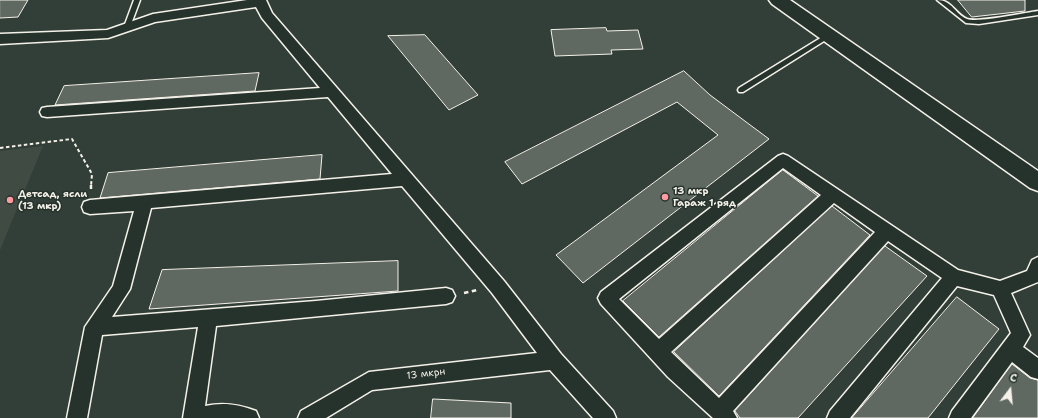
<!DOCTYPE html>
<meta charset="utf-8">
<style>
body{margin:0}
#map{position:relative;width:1038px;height:418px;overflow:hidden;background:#323e38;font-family:"Shantell Sans",sans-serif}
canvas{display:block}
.north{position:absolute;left:990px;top:370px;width:40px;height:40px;-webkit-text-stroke:3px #26332d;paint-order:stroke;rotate:16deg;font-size:11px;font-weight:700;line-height:16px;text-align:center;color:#f4f1e8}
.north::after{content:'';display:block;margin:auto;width:14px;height:18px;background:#f4f1e8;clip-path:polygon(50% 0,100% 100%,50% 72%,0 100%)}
</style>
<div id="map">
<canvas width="1038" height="418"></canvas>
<div class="north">С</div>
</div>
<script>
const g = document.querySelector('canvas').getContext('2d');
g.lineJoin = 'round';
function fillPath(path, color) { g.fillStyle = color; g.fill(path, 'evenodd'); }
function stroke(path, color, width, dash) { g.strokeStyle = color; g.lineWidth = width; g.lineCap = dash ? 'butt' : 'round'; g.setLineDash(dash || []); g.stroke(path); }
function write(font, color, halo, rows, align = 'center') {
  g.font = font + ' "Shantell Sans",sans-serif'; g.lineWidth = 3; g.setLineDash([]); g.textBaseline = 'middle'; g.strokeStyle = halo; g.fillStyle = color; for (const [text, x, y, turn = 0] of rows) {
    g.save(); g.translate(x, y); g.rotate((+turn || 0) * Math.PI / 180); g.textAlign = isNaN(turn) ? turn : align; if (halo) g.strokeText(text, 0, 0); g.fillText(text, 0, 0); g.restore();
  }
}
fillPath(new Path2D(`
 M43,146L0,250V151Z`), '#404b44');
const building = new Path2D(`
 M0,0H28L18,17L0,18Z
 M958,0H1025V11L972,17Z
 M606,28L607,31L638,30L643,49L611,50L612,54L555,56L551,30Z
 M425,35L478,95L449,110L388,36Z
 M684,71L710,95L769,139L583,283L556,255L718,135L677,102L522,184L505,162Z
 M259,73L255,91L55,105L64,86Z
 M322,155L320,179L100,198L108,173Z
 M783,170L818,196L659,337L623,301Z
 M832,206L870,235L719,396L674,352Z
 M885,246L927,276L798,418H740L735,411Z
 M398,261V291L149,309L162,270Z
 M957,297L999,329L928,418H852Z
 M1012,364L1030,378L1038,380V418H973Z
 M433,399L511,403V418H431Z`);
fillPath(building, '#5f6861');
stroke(building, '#f4f1e8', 1);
const lane = new Path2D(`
 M134,0H140L130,27L127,29L124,27Z
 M937,0C952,0 955,14 967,19C978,23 1024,13 1038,11V15L979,24L966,23Z
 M827,34H831L832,36L743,92H739L738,90L739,88Z`);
const street = new Path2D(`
 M247,0H266L272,13L504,281L561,354L613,411L616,418H593L550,370L372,390L326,418H298L301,411L369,372L537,353L492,293L402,186L151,208L130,289L112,317L316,301L446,288L452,290L455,296L452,302L446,304L216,326L205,406C223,402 238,404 256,411L259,418H183L198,327L102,335L87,418H67L85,327L113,286L134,211L90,214L84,212L82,207L84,202L90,200L392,174L328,97L47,117L42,116L40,112L42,108L47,107L320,88L262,18L256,7L155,22L108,38L0,44V34L107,30L153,14Z
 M783,154L788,156L958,270L1000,281L1027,271L1032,260L1038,257V282L1011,293L1030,335L1023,347L1038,358V379L1031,377L1012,362L971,418H949L952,411L1011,333L994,295L957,286L850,418H827L830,411L942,278L888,241L733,411L737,418H713L668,377L601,304L598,298L601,292L778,156ZM783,168L821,195L659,339L619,299ZM834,203L875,232L719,398L671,352Z`);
const secondary = new Path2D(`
 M769,0H790L1038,171V191L1030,188L772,4Z`);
stroke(lane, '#f4f1e8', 3);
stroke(street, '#f4f1e8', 3);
stroke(secondary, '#f4f1e8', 3);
stroke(new Path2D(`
 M0,148L72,139L92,174L91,186`), '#f4f1e8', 2, [3.5, 2.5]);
stroke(new Path2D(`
 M91,189V185
 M464,293L477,290`), '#f4f1e8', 2.5, [4.5, 3.5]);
fillPath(lane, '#26332d');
fillPath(street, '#26332d');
fillPath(secondary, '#26332d');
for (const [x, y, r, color] of [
 [665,197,4,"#ff9aa2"],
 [10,200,4,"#ff9aa2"]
]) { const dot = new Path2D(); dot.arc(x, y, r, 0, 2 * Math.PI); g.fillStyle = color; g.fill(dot); stroke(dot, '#26332d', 1.5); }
write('bold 10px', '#f4f1e8', '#26332d', [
 ["13 мкр",673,191],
 ["Гараж 1 ряд",673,203],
 ["Детсад, ясли",18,194],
 ["(13 мкр)",18,206]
], 'left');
write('10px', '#f4f1e8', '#26332d', [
 ["13 мкрн",426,374,-7]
]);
</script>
